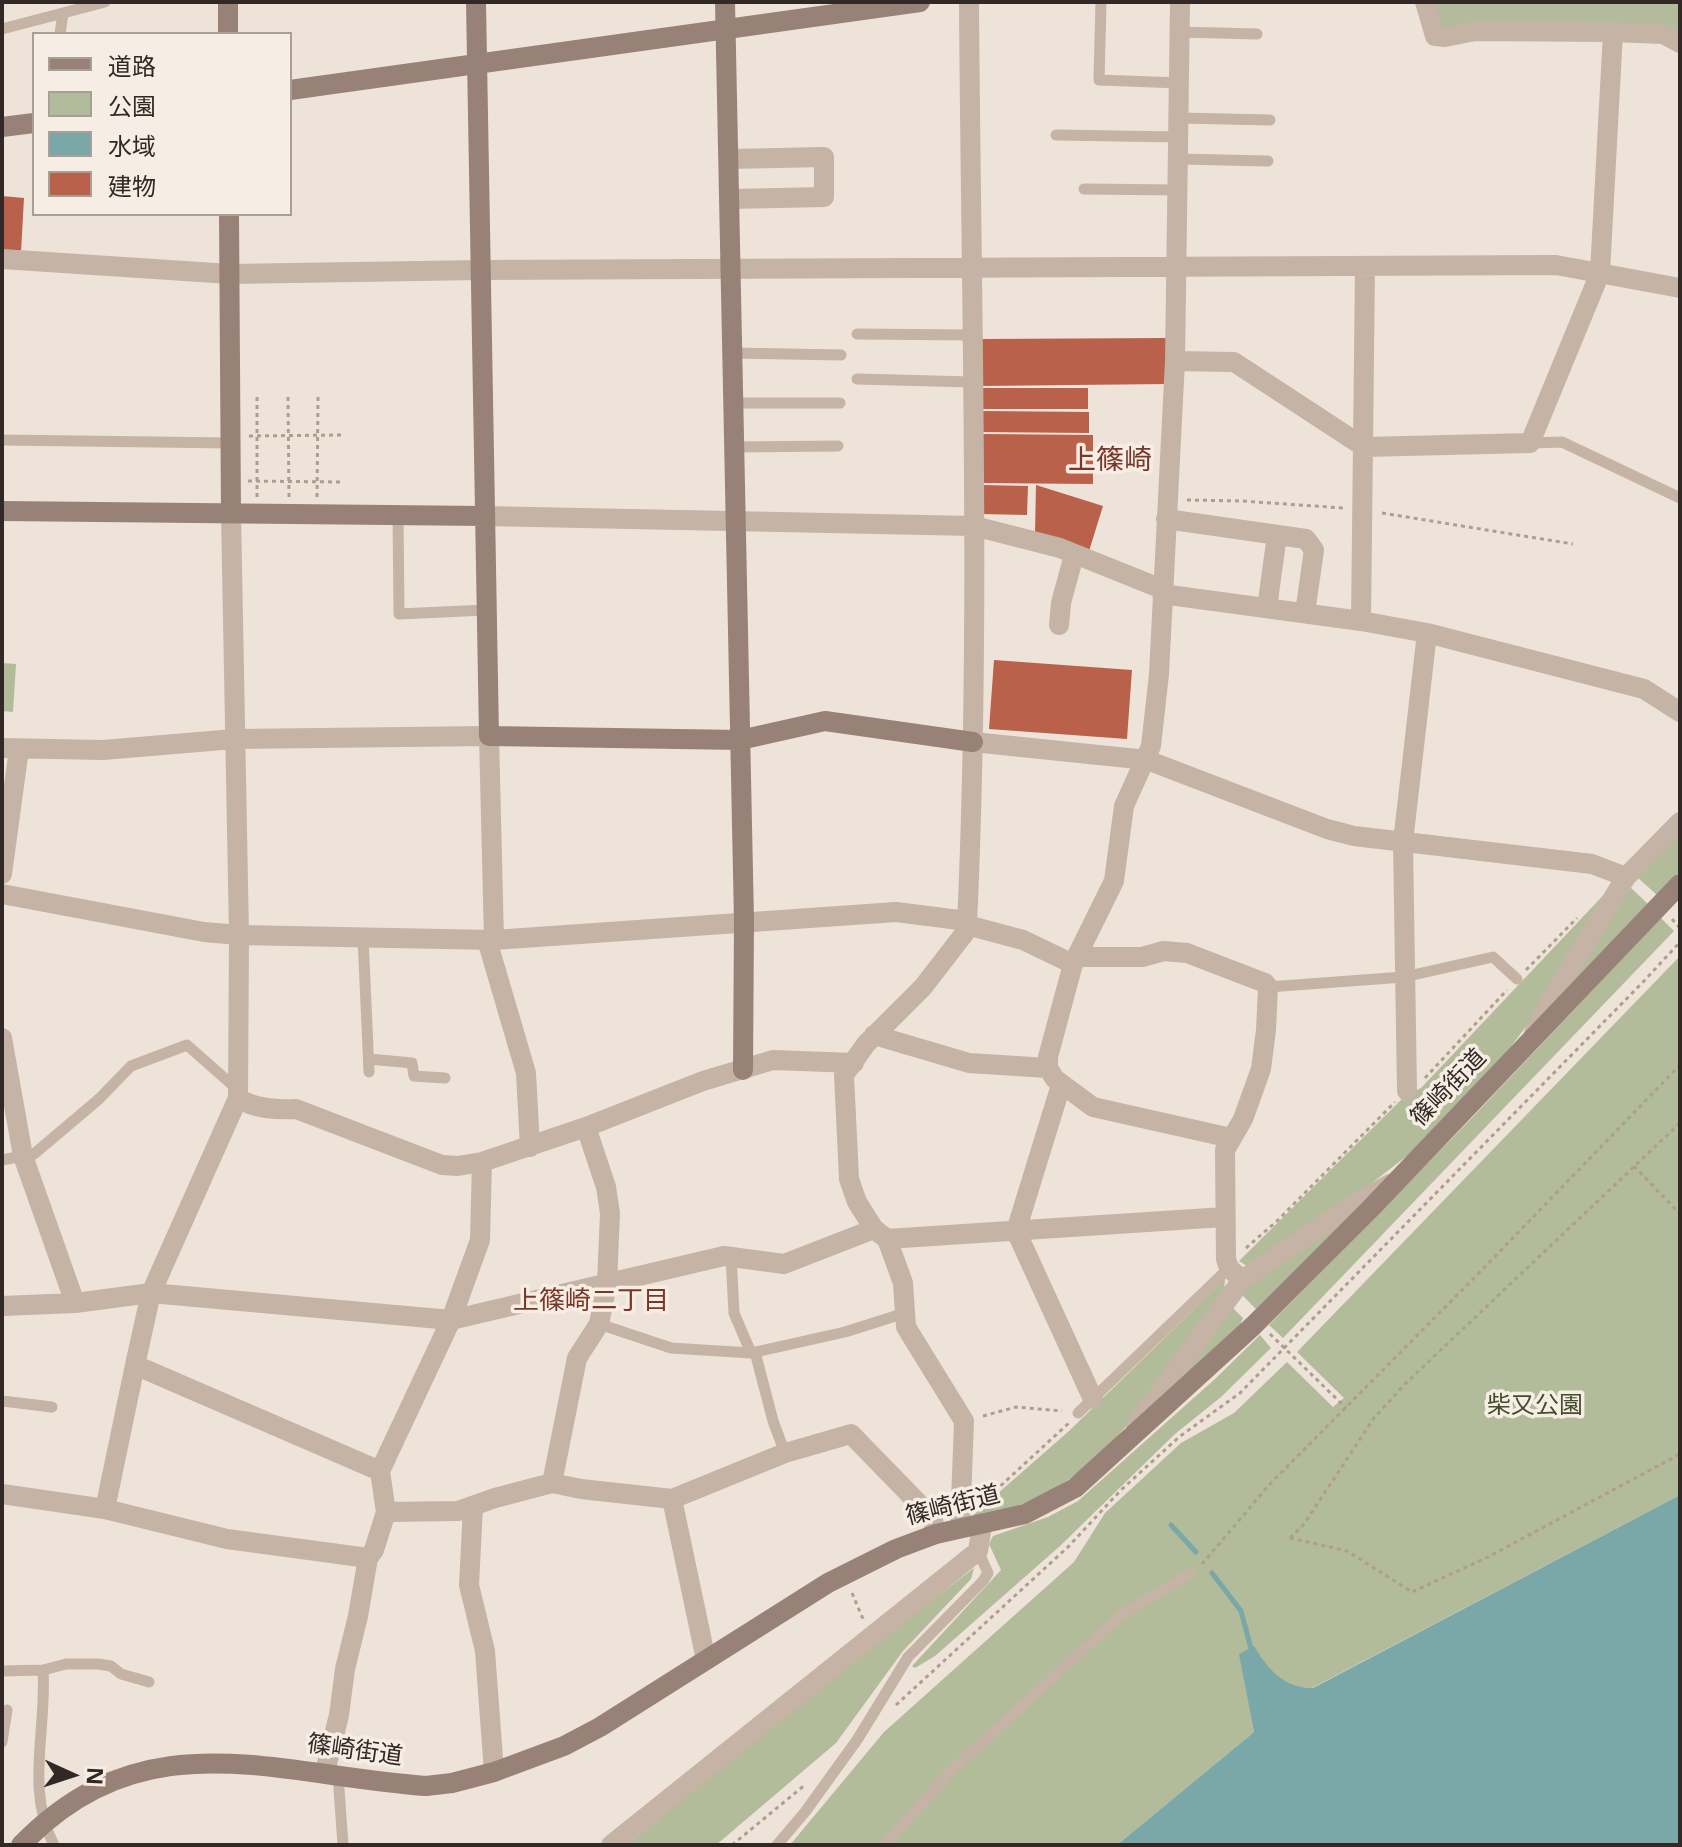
<!DOCTYPE html>
<meta charset="utf-8">
<style>
body{margin:0}
#map{position:relative;width:1682px;height:1847px;overflow:hidden;background:#eee3d9;font-family:"Noto Sans","Noto Sans JP",sans-serif}
canvas{display:block}
.frame{position:absolute;inset:0;border:4px solid #322926;pointer-events:none}
.legend{position:absolute;left:32px;top:32px;width:260px;height:184px;box-sizing:border-box;background:#f6ede4;border:2px solid #a89f98;margin:0;padding:10px 14px;list-style:none;font-size:24px;color:#322926}
.legend li{display:flex;align-items:center;gap:16px;height:40px}
.legend b{width:40px;border:2px solid #a89f98}
.north{position:absolute;left:32px;top:1735px;width:80px;height:80px;-webkit-text-stroke:6px #f6ede4;paint-order:stroke;rotate:93deg;font-size:22px;font-weight:700;line-height:32px;text-align:center;color:#322926}
.north::after{content:'';display:block;margin:auto;width:28px;height:36px;background:#322926;clip-path:polygon(50% 0,100% 100%,50% 72%,0 100%)}
</style>
<div id="map">
<canvas width="1682" height="1847"></canvas>
<div class="frame"></div>
<ul class="legend">
<li><b style="height:10px;background:#988278"></b>道路</li>
<li><b style="height:22px;background:#b2bb9a"></b>公園</li>
<li><b style="height:22px;background:#7aa8a8"></b>水域</li>
<li><b style="height:22px;background:#ba614b"></b>建物</li>
</ul>
<div class="north">N</div>
</div>
<script>
const g = document.querySelector('canvas').getContext('2d');
g.lineJoin = 'round';
function fillPath(path, color) { g.fillStyle = color; g.fill(path, 'evenodd'); }
function stroke(path, color, width, dash) { g.strokeStyle = color; g.lineWidth = width; g.lineCap = dash ? 'butt' : 'round'; g.setLineDash(dash || []); g.stroke(path); }
function write(font, color, halo, rows, align = 'center') {
  g.font = font + ' "Noto Sans","Noto Sans JP",sans-serif'; g.lineWidth = 7; g.setLineDash([]); g.textBaseline = 'middle'; g.strokeStyle = halo; g.fillStyle = color; for (const [text, x, y, turn = 0] of rows) {
    g.save(); g.translate(x, y); g.rotate((+turn || 0) * Math.PI / 180); g.textAlign = isNaN(turn) ? turn : align; if (halo) g.strokeText(text, 0, 0); g.fillText(text, 0, 0); g.restore();
  }
}
fillPath(new Path2D(`
 M1433,2H1680V34L1446,30L1439,24Z
 M2,663L16,664L13,712L2,711Z
 M1680,834V871L1657,895L1638,878Z
 M1613,885L1550,994L1507,1052L1408,1155L1345,1204L1247,1266L1239,1261L1406,1095L1421,1088Z
 M1629,886L1648,904L1558,999Z
 M1661,918L1674,931L1283,1338L1269,1325L1467,1123Z
 M1680,956V1495L1312,1688C1284,1688 1268,1669 1254,1647L1240,1654L1254,1732L1117,1845H790L884,1732L1074,1562L1105,1513L1181,1443L1234,1413L1287,1362L1333,1407L1344,1398L1297,1352Z
 M1353,1212L1256,1309L1239,1292Z
 M1225,1279L1224,1293C1174,1364 1110,1472 1025,1503C1009,1510 989,1513 972,1516L1069,1431Z
 M1229,1304L1243,1318L1240,1325L1162,1398Z
 M1260,1335L1271,1348L1221,1397L1175,1434L1060,1546L935,1656L915,1668L912,1666L1001,1570L989,1544L993,1536L1048,1517L1078,1501L1215,1379Z
 M974,1568L971,1579L903,1651L836,1743L716,1845H627L826,1681Z`), '#b2bb9a');
fillPath(new Path2D(`
 M1680,1495V1845H1117L1254,1732L1239,1654L1254,1646C1268,1669 1284,1688 1313,1688Z`), '#7aa8a8');
stroke(new Path2D(`
 M1171,1525L1196,1552
 M1212,1573L1241,1611L1252,1652`), '#7aa8a8', 5);
fillPath(new Path2D(`
 M2,196L24,198L21,252L2,251Z
 M1167,338V384L981,386V339Z
 M980,388H1088V409H980Z
 M982,411L1089,412V433L981,432Z
 M982,434L1093,435V484L982,483Z
 M982,485L1028,486L1027,515L981,514Z
 M1036,485L1103,506L1089,551L1035,533Z
 M994,660L1132,670L1127,739L989,729Z`), '#ba614b');
stroke(new Path2D(`
 M257,397V497
 M288,397L289,497
 M249,436L341,435
 M248,481L340,482
 M317,497L318,397
 M1187,500L1242,501L1343,508
 M1382,513L1573,544
 M1672,919L1680,928
 M1526,970L1577,918
 M1425,1078L1507,990
 M1634,1166L1680,1214
 M1246,1248L1277,1221L1395,1102
 M1270,1334L1346,1408
 M983,1416L1016,1407L1062,1411
 M983,1502L1070,1422
 M1290,1538L1304,1524L1374,1418L1406,1383L1680,1123
 M1290,1538L1347,1551L1412,1592L1488,1557L1680,1454
 M1202,1564L1270,1484L1478,1274L1680,1065
 M852,1593L863,1619
 M896,1705L1068,1547L1121,1490L1179,1437L1240,1393L1644,981L1680,942
 M732,1845L806,1784`), '#b09d90', 3, [4, 4]);
stroke(new Path2D(`
 M1101,2L1099,80L1180,83
 M2,29L105,2
 M1180,32L1257,34
 M60,34L63,13
 M1180,118L1270,120
 M1056,135L1179,137
 M1179,159L1268,161
 M1084,189L1179,190
 M857,334L972,335
 M733,353L841,355
 M857,379L972,382
 M734,403H840
 M2,440L231,443
 M1530,443L1562,442L1680,498
 M735,447L838,446
 M398,515L399,614L486,610
 M363,937L369,1072
 M1268,987L1404,977L1493,957L1517,979
 M369,1059L412,1063L414,1076L445,1078
 M2,1160L34,1154L99,1099L131,1066L187,1045L238,1090
 M731,1256L734,1313L751,1353
 M599,1324L671,1348L751,1353L845,1332L905,1313
 M755,1352L773,1421L785,1453
 M2,1401L52,1407
 M1078,1413L1229,1268
 M43,1670C47,1730 25,1790 54,1845
 M2,1671L43,1670L66,1664H98L111,1666L121,1674L149,1682
 M2,1742L7,1710
 M338,1775L343,1845
 M777,1845L805,1812L857,1740L908,1657L983,1581L988,1573L978,1551
 M884,1845L952,1770L1122,1614L1190,1574`), '#c5b3a6', 11);
stroke(new Path2D(`
 M1180,2L1175,361L1159,674L1151,746L1124,806L1114,881L1073,964L1048,1057V1068L1055,1079L1093,1107L1231,1138
 M1425,2L1435,36L1445,37L1475,31L1613,32L1663,34L1680,43
 M729,159L824,157V197L730,199
 M2,259L230,274L480,270L1556,265L1680,288
 M1175,361L1234,362L1364,447L1530,443L1600,273L1613,32
 M231,513L239,935L238,1098L151,1293L135,1365L380,1471L386,1512L374,1550L368,1558L358,1616L345,1669L339,1715L325,1772
 M484,516L974,526L1060,548L1162,589
 M1166,519L1306,539L1314,550L1305,613
 M1162,594L1361,621L1427,633L1644,689L1680,712
 M1267,608L1277,535
 M1361,621L1365,267
 M1059,625L1061,603L1074,555
 M973,742L1147,760L1327,829L1354,836L1592,864L1626,877
 M2,748L103,750L234,739L489,736L494,940
 M2,874L19,749
 M2,894L204,932L239,935L494,940L896,912L967,921
 M967,925L1023,940L1073,964
 M487,940L526,1073L530,1147
 M1076,957H1142L1164,951L1187,953L1265,983L1268,987L1266,1030L1261,1069L1243,1119L1225,1150L1226,1259L1229,1268L1242,1280
 M1534,1033L1551,999L1626,877L1680,822
 M874,1035L969,1063L1048,1068
 M2,1038L23,1156L75,1303
 M1061,1085L1016,1231L1093,1399
 M1407,1091L1403,842L1427,633
 M238,1098C255,1109 276,1110 296,1109L442,1165L458,1166L482,1162L586,1127L703,1081L773,1060L854,1063
 M887,1239L1224,1217
 M2,1306L75,1303L151,1293L451,1320L724,1256L784,1264L874,1229
 M1136,1425L1242,1280L1348,1208L1390,1184
 M380,1471L451,1320L480,1240L482,1162
 M552,1483L577,1358L599,1324L607,1284L610,1213L606,1187L586,1127
 M2,1494L105,1509L227,1539L368,1558
 M672,1499L706,1660
 M473,1507L469,1585L485,1651L494,1772
 M105,1509L135,1365
 M386,1512L458,1511L495,1498L552,1483L581,1489L672,1499L785,1453L851,1434L925,1510L933,1520L936,1534
 M960,1528L964,1421L906,1327L903,1283L887,1239L874,1229L857,1202L849,1179L844,1075L866,1044L923,987L964,934L967,925C981,618 971,309 969,2
 M611,1845L978,1551L982,1525`), '#c5b3a6', 20);
stroke(new Path2D(`
 M228,2V34
 M476,2L489,736L740,740L825,721L973,742
 M725,2L744,921L743,1070
 M290,90L920,2
 M2,127L34,123
 M229,214L231,513
 M2,511L484,516
 M21,1845C145,1717 273,1775 426,1786L452,1783L494,1772L564,1746L600,1727L828,1583L896,1549L936,1534L1025,1514L1075,1488L1253,1326L1371,1208L1680,884`), '#988278', 20);
write('24px', '#322926', '#f6ede4', [
 ["篠崎街道",1449,1088,-46],
 ["篠崎街道",953,1506,-14],
 ["篠崎街道",355,1751,8]
]);
write('24px', '#434d2c', '#f6ede4', [
 ["柴又公園",1535,1406]
]);
write('26px', '#793727', '#f6ede4', [
 ["上篠崎二丁目",591,1302]
]);
write('28px', '#793727', '#f6ede4', [
 ["上篠崎",1110,461]
]);
</script>
